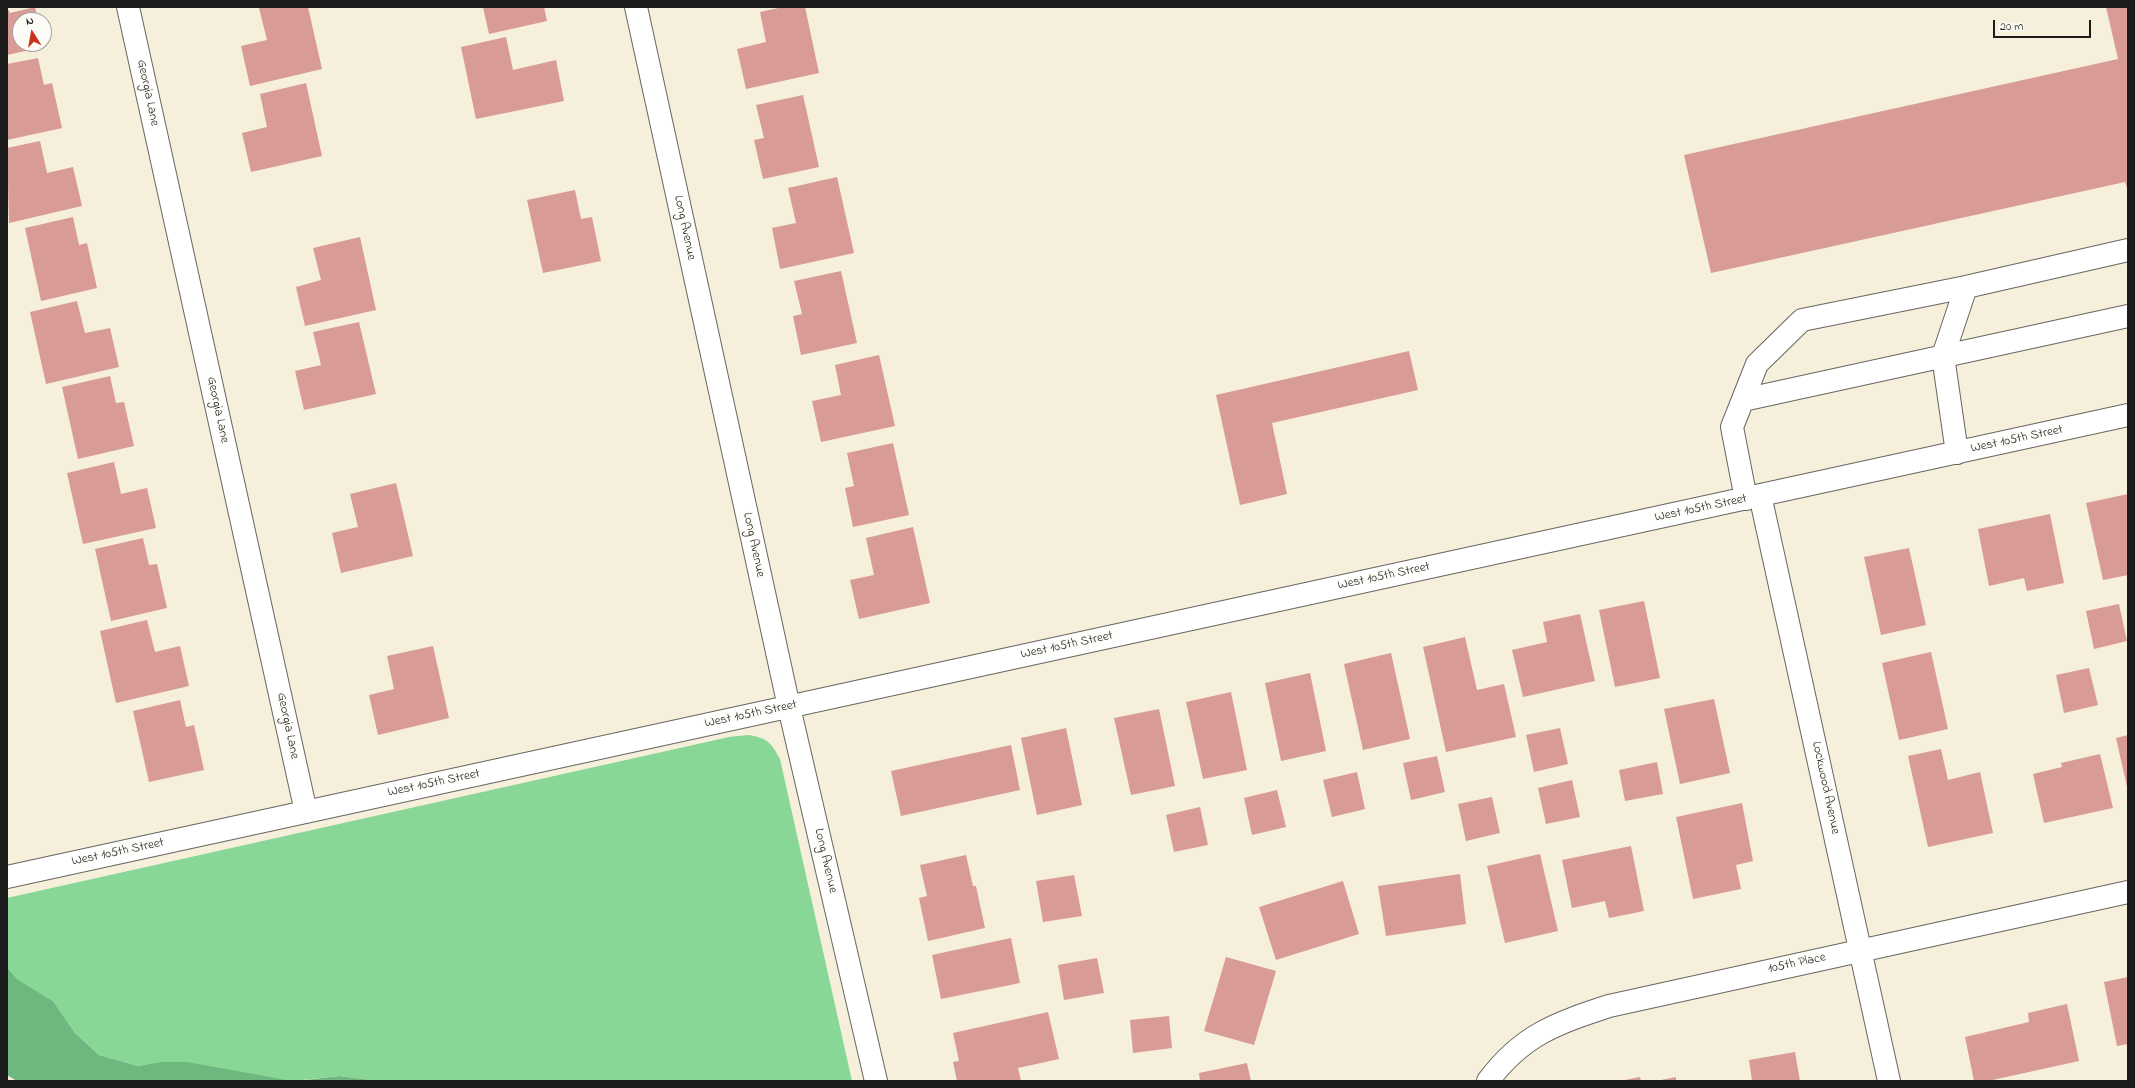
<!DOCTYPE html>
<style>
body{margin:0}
#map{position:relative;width:2135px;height:1088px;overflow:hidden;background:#f5efdc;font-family:"Indie Flower",sans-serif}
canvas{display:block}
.frame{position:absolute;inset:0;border:8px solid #1c1c1c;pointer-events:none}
.north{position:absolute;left:12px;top:12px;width:40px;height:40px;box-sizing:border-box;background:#fdfcf7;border:1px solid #a3a29f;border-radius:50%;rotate:349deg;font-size:11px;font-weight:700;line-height:16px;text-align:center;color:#1c1c1c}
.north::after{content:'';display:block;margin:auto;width:14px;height:18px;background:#c8321e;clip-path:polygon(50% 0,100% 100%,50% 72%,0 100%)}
.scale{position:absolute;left:1993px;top:20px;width:98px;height:18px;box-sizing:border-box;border:2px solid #1c1c1c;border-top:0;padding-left:5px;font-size:12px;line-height:14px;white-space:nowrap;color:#1c1c1c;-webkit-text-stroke:3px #fdfcf7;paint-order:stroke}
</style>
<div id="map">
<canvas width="2135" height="1088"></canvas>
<div class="frame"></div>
<div class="north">N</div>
<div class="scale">20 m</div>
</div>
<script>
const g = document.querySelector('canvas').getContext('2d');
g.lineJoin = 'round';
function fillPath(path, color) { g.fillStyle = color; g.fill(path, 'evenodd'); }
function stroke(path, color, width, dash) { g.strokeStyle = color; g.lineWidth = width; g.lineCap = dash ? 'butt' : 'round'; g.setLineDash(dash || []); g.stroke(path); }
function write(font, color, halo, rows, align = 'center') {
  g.font = font + ' "Indie Flower",sans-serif'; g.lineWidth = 3; g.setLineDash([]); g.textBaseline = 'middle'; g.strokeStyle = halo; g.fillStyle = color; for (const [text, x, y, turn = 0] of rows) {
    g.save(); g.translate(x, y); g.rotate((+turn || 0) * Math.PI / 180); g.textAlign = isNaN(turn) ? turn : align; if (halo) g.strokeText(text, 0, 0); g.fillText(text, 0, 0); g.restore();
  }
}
fillPath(new Path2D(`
 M748,735C767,738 771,742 780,759L852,1081H379L339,1076L293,1081L209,1067L160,1062L138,1066L99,1055L75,1033L53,1001L17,979L7,967V898L729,737Z`), '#89d796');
fillPath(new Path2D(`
 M7,967L17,979L53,1001L75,1033L99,1055L138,1066L160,1062H187L293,1081H17L7,1075Z
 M339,1076L379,1081H297Z`), '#6eb87f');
fillPath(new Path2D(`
 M7,7L10,13L35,7L38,20H20V44H44V47L7,55Z
 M262,7H308L322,69L250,86L241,46L267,40L259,8Z
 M483,7H544L547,21L489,34Z
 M783,7H805L819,73L746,89L737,49L766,42L760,12Z
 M2106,7H2128V191L2125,182L1711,273L1684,155L2118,59Z
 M506,37L513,70L556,60L564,101L476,119L461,47Z
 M38,58L44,85L52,83L62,128L7,140V64Z
 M306,83L322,156L251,172L242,133L267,127L260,94Z
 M803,95L819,167L763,179L754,140L764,138L756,105Z
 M40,141L47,173L73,167L82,206L9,223L7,148Z
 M837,177L854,253L780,269L772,228L796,223L788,188Z
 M575,190L581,219L592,217L601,261L543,273L527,200Z
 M73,217L79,245L87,243L97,288L41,301L25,228Z
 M360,237L376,310L305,326L296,287L321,280L313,248Z
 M841,271L857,343L801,355L793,316L802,314L794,281Z
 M77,301L85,333L110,328L119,367L46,384L30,312Z
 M359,322L376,394L304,410L295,371L321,365L313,332Z
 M1409,351L1418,390L1272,423L1287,494L1240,505L1216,395Z
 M879,355L895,426L821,442L812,401L841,395L835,365Z
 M110,376L116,403L124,402L134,446L78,459L62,387Z
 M893,443L909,515L853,527L845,488L854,486L847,453Z
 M114,462L121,494L147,488L156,528L83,544L67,473Z
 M396,483L413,556L341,573L332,533L358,527L350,494Z
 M2128,494V575L2103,580L2086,503Z
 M2050,514L2064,583L2027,591L2024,578L1989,586L1978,529Z
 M913,527L930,603L859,619L850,580L874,575L866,538Z
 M143,538L149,565L157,564L167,608L111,621L95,549Z
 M1909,548L1926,625L1881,635L1864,557Z
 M1644,601L1660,678L1615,687L1599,610Z
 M2119,604L2127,641L2094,649L2086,611Z
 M1580,614L1595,681L1523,697L1512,650L1547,642L1543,622Z
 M147,620L155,652L180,646L189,686L116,703L100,631Z
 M1465,637L1477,690L1504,684L1516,737L1446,752L1423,647Z
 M433,646L449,718L378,735L369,695L394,689L387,656Z
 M1931,652L1948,729L1899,740L1882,663Z
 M1391,653L1410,739L1363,750L1344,664Z
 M2089,668L2098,705L2064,713L2056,675Z
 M1310,673L1326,751L1281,761L1265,683Z
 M1231,692L1247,770L1203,779L1186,702Z
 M1714,699L1730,773L1680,784L1664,709Z
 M180,700L186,727L194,725L204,770L149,782L133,711Z
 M1159,709L1175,786L1131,795L1114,718Z
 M1066,728L1082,805L1037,815L1021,738Z
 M1560,728L1568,764L1534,772L1526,735Z
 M2128,735V787H2127L2116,738Z
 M1011,745L1020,790L901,816L891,771Z
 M1941,749L1948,780L1980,772L1993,833L1928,847L1908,756Z
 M2100,754L2113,808L2044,823L2033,774L2062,767L2061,763Z
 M1437,756L1445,792L1411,800L1403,763Z
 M1657,762L1663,794L1625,801L1619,770Z
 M1357,772L1365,809L1332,817L1323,780Z
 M1572,780L1580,817L1546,824L1538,788Z
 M1277,790L1286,827L1252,835L1244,798Z
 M1492,797L1500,833L1466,841L1458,804Z
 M1742,803L1753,861L1736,865L1741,889L1693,899L1676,817Z
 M1200,807L1208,845L1174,852L1166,815Z
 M1631,846L1644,911L1609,918L1605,901L1572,908L1562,860Z
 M1540,854L1558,931L1505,943L1487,866Z
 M966,855L973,886H976L985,928L928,941L919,898L927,896L920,865Z
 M1460,874L1466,924L1386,936L1378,886Z
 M1074,875L1082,916L1043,922L1036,881Z
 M1343,881L1359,934L1276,960L1259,907Z
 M1011,938L1020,983L941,999L932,955Z
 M1226,957L1276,971L1254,1045L1204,1031Z
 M1097,958L1104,993L1064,1000L1058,965Z
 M2128,977V1044L2117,1046L2104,982Z
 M2067,1004L2079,1061L1988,1081H1974L1965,1037L2029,1022L2028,1013Z
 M1048,1012L1059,1059L1018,1068L1021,1081H957L953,1062L959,1061L953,1033Z
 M1169,1016L1172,1048L1133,1053L1130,1020Z
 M1795,1052L1800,1081H1752L1749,1060Z
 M1247,1063L1251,1081H1200L1199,1073Z
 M1640,1077L1641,1081H1625V1080Z
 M1676,1077V1081H1661V1080Z`), '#d99b95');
const minor = new Path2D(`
 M128,7L306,812
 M636,7L789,707L876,1081
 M1743,400L2128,316
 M1957,453L1943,356L1966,287
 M1760,495L1889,1081
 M1746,499L1732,427L1757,364L1802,320L1966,287L2128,250
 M7,877L2128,415
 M1488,1081C1522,1035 1557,1023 1609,1006L2128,892`);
stroke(minor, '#68665f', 24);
stroke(minor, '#fff', 22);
write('13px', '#1c1c1c', '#fdfcf7', [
 ["Georgia Lane",147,93,78],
 ["Long Avenue",684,228,78],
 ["Georgia Lane",217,410,78],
 ["West 105th Street",2017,440,-12],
 ["West 105th Street",1701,509,-12],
 ["Long Avenue",753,545,78],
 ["West 105th Street",1384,577,-12],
 ["West 105th Street",1067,646,-12],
 ["West 105th Street",751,715,-12],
 ["Georgia Lane",287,726,78],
 ["West 105th Street",434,784,-12],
 ["Lockwood Avenue",1825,788,78],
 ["West 105th Street",118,853,-12],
 ["Long Avenue",825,861,77],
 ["105th Place",1797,964,-12]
]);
</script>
